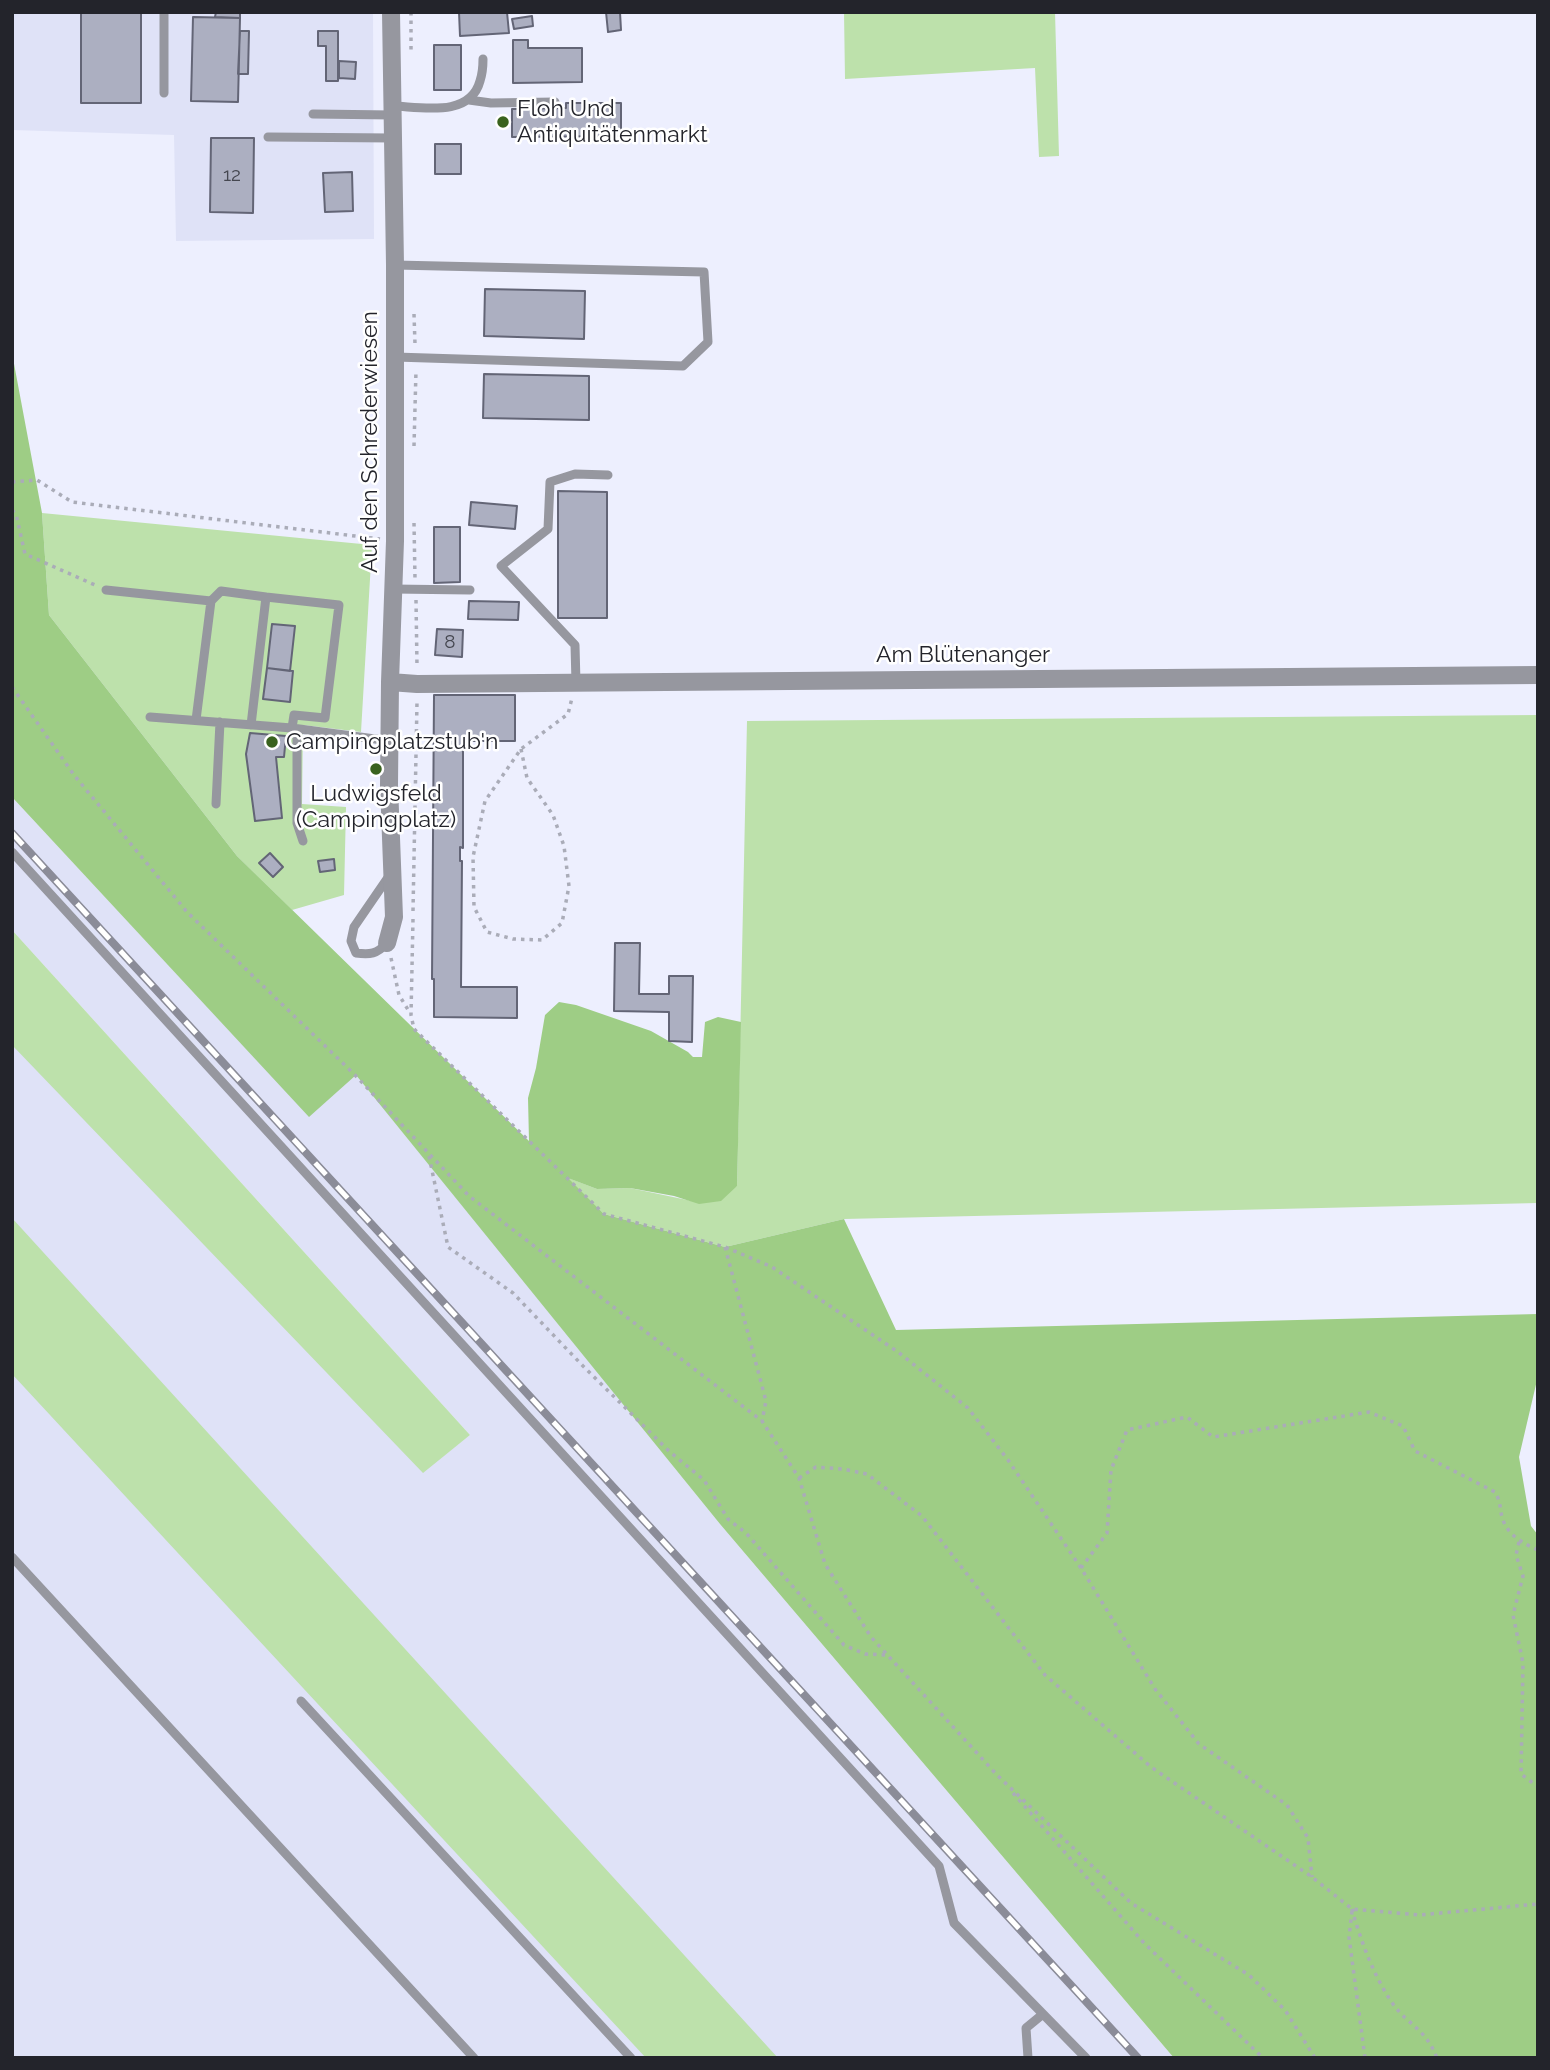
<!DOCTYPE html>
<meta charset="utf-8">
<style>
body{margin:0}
#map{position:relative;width:1550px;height:2070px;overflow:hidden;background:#edeffe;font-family:Raleway,sans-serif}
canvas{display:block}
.frame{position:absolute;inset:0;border:14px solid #23242b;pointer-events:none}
</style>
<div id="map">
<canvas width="1550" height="2070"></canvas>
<div class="frame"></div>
</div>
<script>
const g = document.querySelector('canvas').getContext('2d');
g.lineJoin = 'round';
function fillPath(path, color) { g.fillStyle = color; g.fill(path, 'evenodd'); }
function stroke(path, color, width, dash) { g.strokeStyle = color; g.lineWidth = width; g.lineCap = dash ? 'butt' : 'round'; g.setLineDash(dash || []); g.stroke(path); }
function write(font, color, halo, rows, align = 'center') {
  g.font = font + ' Raleway,sans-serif'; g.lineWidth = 5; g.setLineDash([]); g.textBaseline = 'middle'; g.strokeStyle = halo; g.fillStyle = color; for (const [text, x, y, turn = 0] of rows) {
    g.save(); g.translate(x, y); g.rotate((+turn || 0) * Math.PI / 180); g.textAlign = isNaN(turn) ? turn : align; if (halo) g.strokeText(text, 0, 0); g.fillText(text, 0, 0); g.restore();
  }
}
fillPath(new Path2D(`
 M12,12H373L374,239L176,241L174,135L12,130Z
 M12,797L309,1116L356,1074L720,1524L1174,2058H12V1011L439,1459L470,1435L12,930Z`), '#dfe2f7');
fillPath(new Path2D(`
 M844,12H1055L1059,156L1039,157L1035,68L845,79Z
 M42,513L372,545L361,732L303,725L302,804L346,807L344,895L292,910L237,856L49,615Z
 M1538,715V1203L844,1219L725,1247L604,1214L566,1177L597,1189L630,1188L692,1201L737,1186L747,721Z
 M12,930L470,1435L423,1473L12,1045Z
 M12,1218L778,2058H646L12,1374Z`), '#bde1ab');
fillPath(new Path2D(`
 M12,353L42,513L49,615L237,856L529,1141L528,1098L536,1068L545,1015L559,1002L576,1005L651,1031L688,1052L693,1057H702L705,1022L718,1017L741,1022L737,1186L721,1201L699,1204L674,1196L630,1188L597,1189L568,1178L604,1214L725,1247L844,1219L896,1330L1538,1314V1376L1519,1457L1531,1526L1538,1535V2058H1174L720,1524L356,1075L309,1117L12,797Z`), '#9ecd85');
const building = new Path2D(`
 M81,12H141V103H81Z
 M216,12H240V18L215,17Z
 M459,12H507L509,33L460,36Z
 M606,12H620L621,30L608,32Z
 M532,16L533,26L514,29L512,19Z
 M193,17L240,18L238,102L191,101Z
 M240,31H249L248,74H238Z
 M318,31H338V81H326V46H318Z
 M513,40H528V48H582V82L513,83Z
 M434,45H461V90H434Z
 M339,61L356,62L355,79L339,78Z
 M566,103H621V136L512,137V109L566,108Z
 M211,138H254L253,213L210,212Z
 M435,144H461V174H435Z
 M352,172L353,211L325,212L323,173Z
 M485,289L585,291L584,339L484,336Z
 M484,374L589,376V420L483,418Z
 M558,491L607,492V618H558Z
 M471,502L517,506L515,529L469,525Z
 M434,527H460V582L434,583Z
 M469,601L519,602L518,620L468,619Z
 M272,624L295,626L290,671L267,668Z
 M437,629L463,630L462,657L435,655Z
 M267,668L293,671L290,702L263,699Z
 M434,695H515V741H463V848L460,847V861H462L461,987H517V1018L434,1017V979H432Z
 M250,733L286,736L284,757H276L282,818L255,821L246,754Z
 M270,853L283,867L273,877L259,863Z
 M334,859L335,870L320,872L318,861Z
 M615,943H640L639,994H669V976H693L692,1042L669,1041V1012L614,1011Z`);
fillPath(building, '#acafc1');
stroke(building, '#636576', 2);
stroke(new Path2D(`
 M411,12V54
 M414,314L415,344
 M414,446L416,370
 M12,482L37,480L72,502L380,539
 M12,510L16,514L25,554L95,585
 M414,523L415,579
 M416,600L417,666
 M12,687L74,775L187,912L355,1075L469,1196L762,1421L799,1478L825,1564L871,1637L997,1775L1131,1903L1249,1975L1285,2010L1315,2058
 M521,749L527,778L553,815L564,846L569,886L562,923L542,940L513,939L487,932L474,907L473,857L485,801L521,749L568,714L572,698
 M413,911L417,702
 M413,919L411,1015L414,1029L604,1214L725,1247L772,1267L898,1352L968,1408L1008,1460L1081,1568L1155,1689L1199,1744L1287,1805L1308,1838L1312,1877
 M391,958L399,995L410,1013
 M429,1156L448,1247L513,1293L583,1366L670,1452L704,1480L728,1519L746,1533L844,1645L865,1654L887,1655
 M725,1247L766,1401L762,1421
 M799,1478L816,1467L843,1469L867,1474L922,1516L1045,1675L1151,1767L1312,1877L1352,1909L1419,1915L1538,1904
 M1519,1542L1516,1555L1523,1576L1513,1615L1523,1663L1521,1774L1538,1787
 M1081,1568L1107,1533L1111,1470L1127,1430L1187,1417L1213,1437L1369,1412L1403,1426L1415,1451L1495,1492C1502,1504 1499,1509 1503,1520C1508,1535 1524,1544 1538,1550
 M1013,1793L1144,1943L1263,2058
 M1352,1909C1360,1939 1374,1977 1393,2004C1409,2026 1425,2028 1437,2058
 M1352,1911L1349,1937L1365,2058`), '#aaacb8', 3.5, [3.5, 5]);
stroke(new Path2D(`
 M164,12V93
 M469,100L491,103L555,102
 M393,106C421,107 470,118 480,81C482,75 483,67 483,59
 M313,114L393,115
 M268,137L393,138
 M395,357L683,366L708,342L704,272L395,265
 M393,589L470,590
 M106,590L211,601
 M266,597L339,605L325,718L294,715L292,728
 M576,683L575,645L501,566L548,529L550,482L575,474L608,475
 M150,717L292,728L390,741
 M196,720L211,601L221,591L266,597L251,725
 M297,729V823L303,841
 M216,804L220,722
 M12,852L939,1866L954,1923L1086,2058
 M387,943C377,954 370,955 356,953L351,941L354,927L389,876
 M12,1557L474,2058
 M301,1701L631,2058
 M1028,2058L1026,2028L1043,2014`), '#96979f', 9);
stroke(new Path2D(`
 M390,682L417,684L1538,675
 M387,943L394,917L389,785L390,682L395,541V265L391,12`), '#96979f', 18);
const rail = new Path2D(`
 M12,833L1138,2058`);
stroke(rail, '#8b8c98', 8);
stroke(rail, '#fff', 5, [16]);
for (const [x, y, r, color] of [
 [503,122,7,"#39621e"],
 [272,742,7,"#39621e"],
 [376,769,7,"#39621e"]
]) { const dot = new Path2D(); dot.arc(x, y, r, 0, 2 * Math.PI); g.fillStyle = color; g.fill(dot); stroke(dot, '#fff', 2.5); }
write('19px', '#454750', null, [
 ["12",232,175],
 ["8",450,642]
]);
write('23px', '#23242b', '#fff', [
 ["Floh Und",517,109],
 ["Antiquitätenmarkt",517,135],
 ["Campingplatzstub'n",286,742],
 ["Ludwigsfeld",376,794,"center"],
 ["(Campingplatz)",376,820,"center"]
], 'left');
write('23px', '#23242b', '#fff', [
 ["Auf den Schrederwiesen",370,442,-90],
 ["Am Blütenanger",963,655]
]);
</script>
